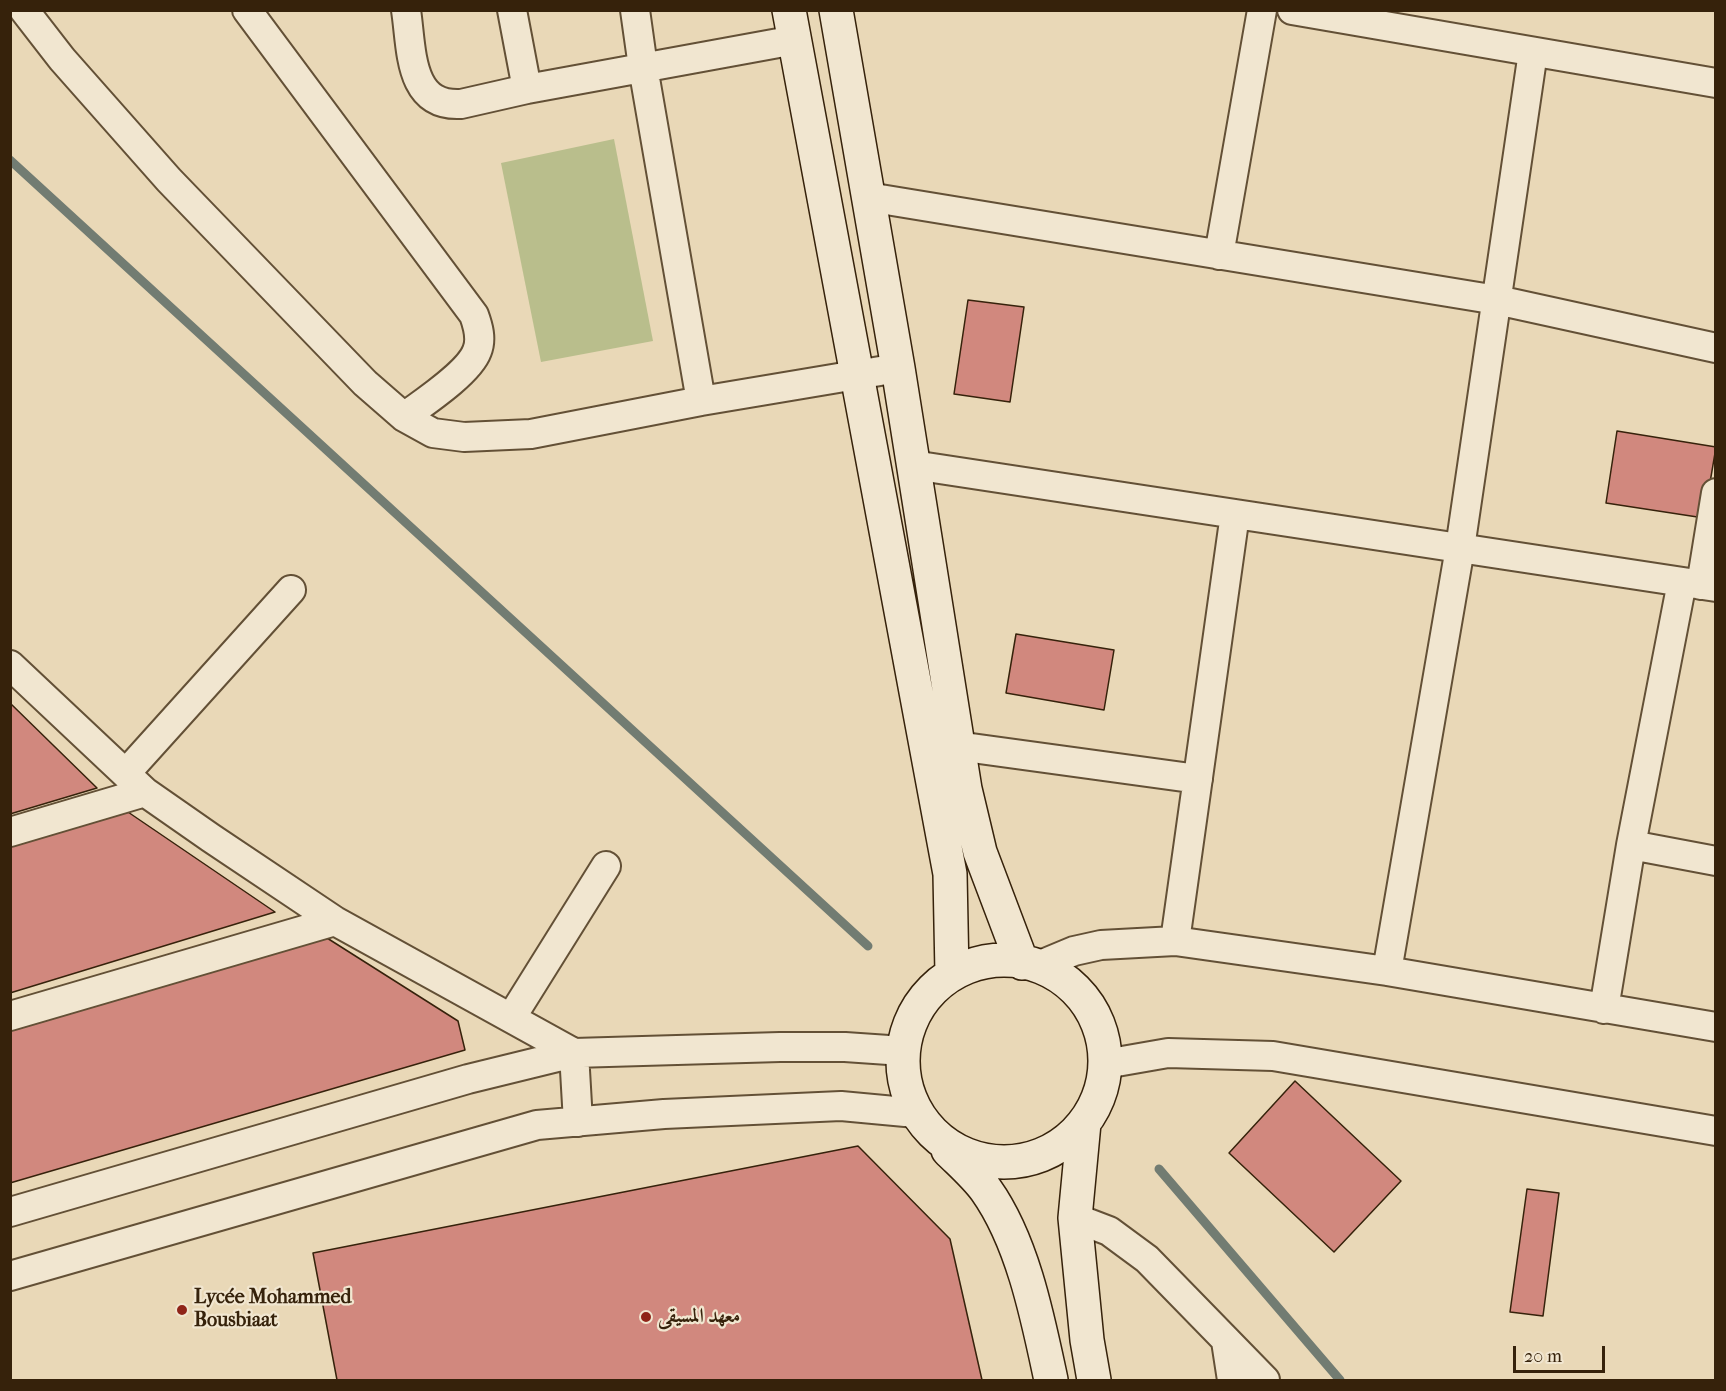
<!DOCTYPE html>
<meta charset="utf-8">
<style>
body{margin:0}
#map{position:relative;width:1726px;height:1391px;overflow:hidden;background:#e9d8b7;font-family:"IM FELL French Canon",serif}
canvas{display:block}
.frame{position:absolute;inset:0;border:12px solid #36220b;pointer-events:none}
.scale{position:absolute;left:1513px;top:1346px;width:92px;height:27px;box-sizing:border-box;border:3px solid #36220b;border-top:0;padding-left:8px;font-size:18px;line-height:21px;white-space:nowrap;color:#36220b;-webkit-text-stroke:4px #f1e6d0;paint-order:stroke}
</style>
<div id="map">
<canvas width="1726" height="1391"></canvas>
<div class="frame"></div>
<div class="scale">20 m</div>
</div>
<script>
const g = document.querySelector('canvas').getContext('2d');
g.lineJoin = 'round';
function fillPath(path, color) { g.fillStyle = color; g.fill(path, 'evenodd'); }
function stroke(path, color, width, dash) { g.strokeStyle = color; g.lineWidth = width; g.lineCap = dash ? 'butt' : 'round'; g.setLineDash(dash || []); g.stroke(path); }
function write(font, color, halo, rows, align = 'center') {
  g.font = font + ' "IM FELL French Canon",Amiri,serif'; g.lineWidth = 4.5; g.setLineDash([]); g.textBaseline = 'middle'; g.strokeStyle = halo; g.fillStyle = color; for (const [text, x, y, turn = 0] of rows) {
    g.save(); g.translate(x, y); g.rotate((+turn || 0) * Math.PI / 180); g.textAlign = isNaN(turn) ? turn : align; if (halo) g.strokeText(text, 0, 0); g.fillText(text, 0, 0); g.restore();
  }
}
fillPath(new Path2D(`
 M614,139L653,341L541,362L501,163Z`), '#b9be8c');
stroke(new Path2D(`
 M10,160L868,946
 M1159,1169L1340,1380`), '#727c72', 9);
const building = new Path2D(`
 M968,300L1024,307L1010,402L954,394Z
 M1617,431L1716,447L1704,518L1606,503Z
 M1016,634L1114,650L1104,710L1006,693Z
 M10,703L97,788L10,814Z
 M125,810L275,912L10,993V845Z
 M327,938L458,1021L465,1050L10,1183V1031Z
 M1295,1081L1401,1181L1334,1252L1229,1153Z
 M858,1146L950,1239L982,1380H337L313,1253Z
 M1527,1189L1559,1193L1543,1316L1510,1312Z`);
fillPath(building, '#d1887e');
stroke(building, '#36220b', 1.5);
const street = new Path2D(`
 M24,10L62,59L169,180L365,383L404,417L433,433L464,437L531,434L701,401L898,368
 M247,10L474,315C478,326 482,339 477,351C469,373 423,403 404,417
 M406,10C412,49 408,107 461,104L527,89
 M512,10L527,89L795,40
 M635,10L643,67L701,401
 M1292,10L1716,83
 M868,197L1497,300L1716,348
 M1219,255L1262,10
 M913,465L1716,587
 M1682,582L1631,845L1716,861
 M1701,585L1716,493
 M10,665L145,792L211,838L335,921L574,1053L578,1122
 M957,746L1198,779
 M126,773L291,590
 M10,832L145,792
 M1175,941L1235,514
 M1038,966L1074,951L1101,945L1175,941L1387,971L1716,1027
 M1387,971L1460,548L1533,52
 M1604,1009L1631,845
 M10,1016L335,921
 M511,1018L606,866
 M1105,1064L1168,1053L1273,1056L1716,1131
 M10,1212L468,1079L574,1053L780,1047H845L903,1051
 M1075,1218L1109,1231L1147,1259L1265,1380
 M10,1276L537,1125L664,1114L841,1106L916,1113
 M1226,1341L1232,1380`);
const secondary = new Path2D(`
 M789,10L950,874L952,974
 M836,10L898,368L965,789L980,852L1022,963
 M903 1061a101 101 0 1 1 202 0a101 101 0 1 1-202 0Z
 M1084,1123L1075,1218L1087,1340L1094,1380
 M948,1150C961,1163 976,1176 986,1190C1023,1242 1038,1319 1051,1380`);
stroke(street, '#635036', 32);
stroke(secondary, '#36220b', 36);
stroke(street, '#f1e6d0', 28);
stroke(secondary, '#f1e6d0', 33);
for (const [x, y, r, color] of [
 [182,1310,6,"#8f2418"],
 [646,1317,6,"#8f2418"]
]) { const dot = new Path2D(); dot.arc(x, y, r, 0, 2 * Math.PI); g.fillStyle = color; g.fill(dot); stroke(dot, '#f1e6d0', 2); }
write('bold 20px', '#36220b', '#f1e6d0', [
 ["Lycée Mohammed",194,1298],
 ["Bousbiaat",194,1321],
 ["معهد المسيقى",658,1317]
], 'left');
</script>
